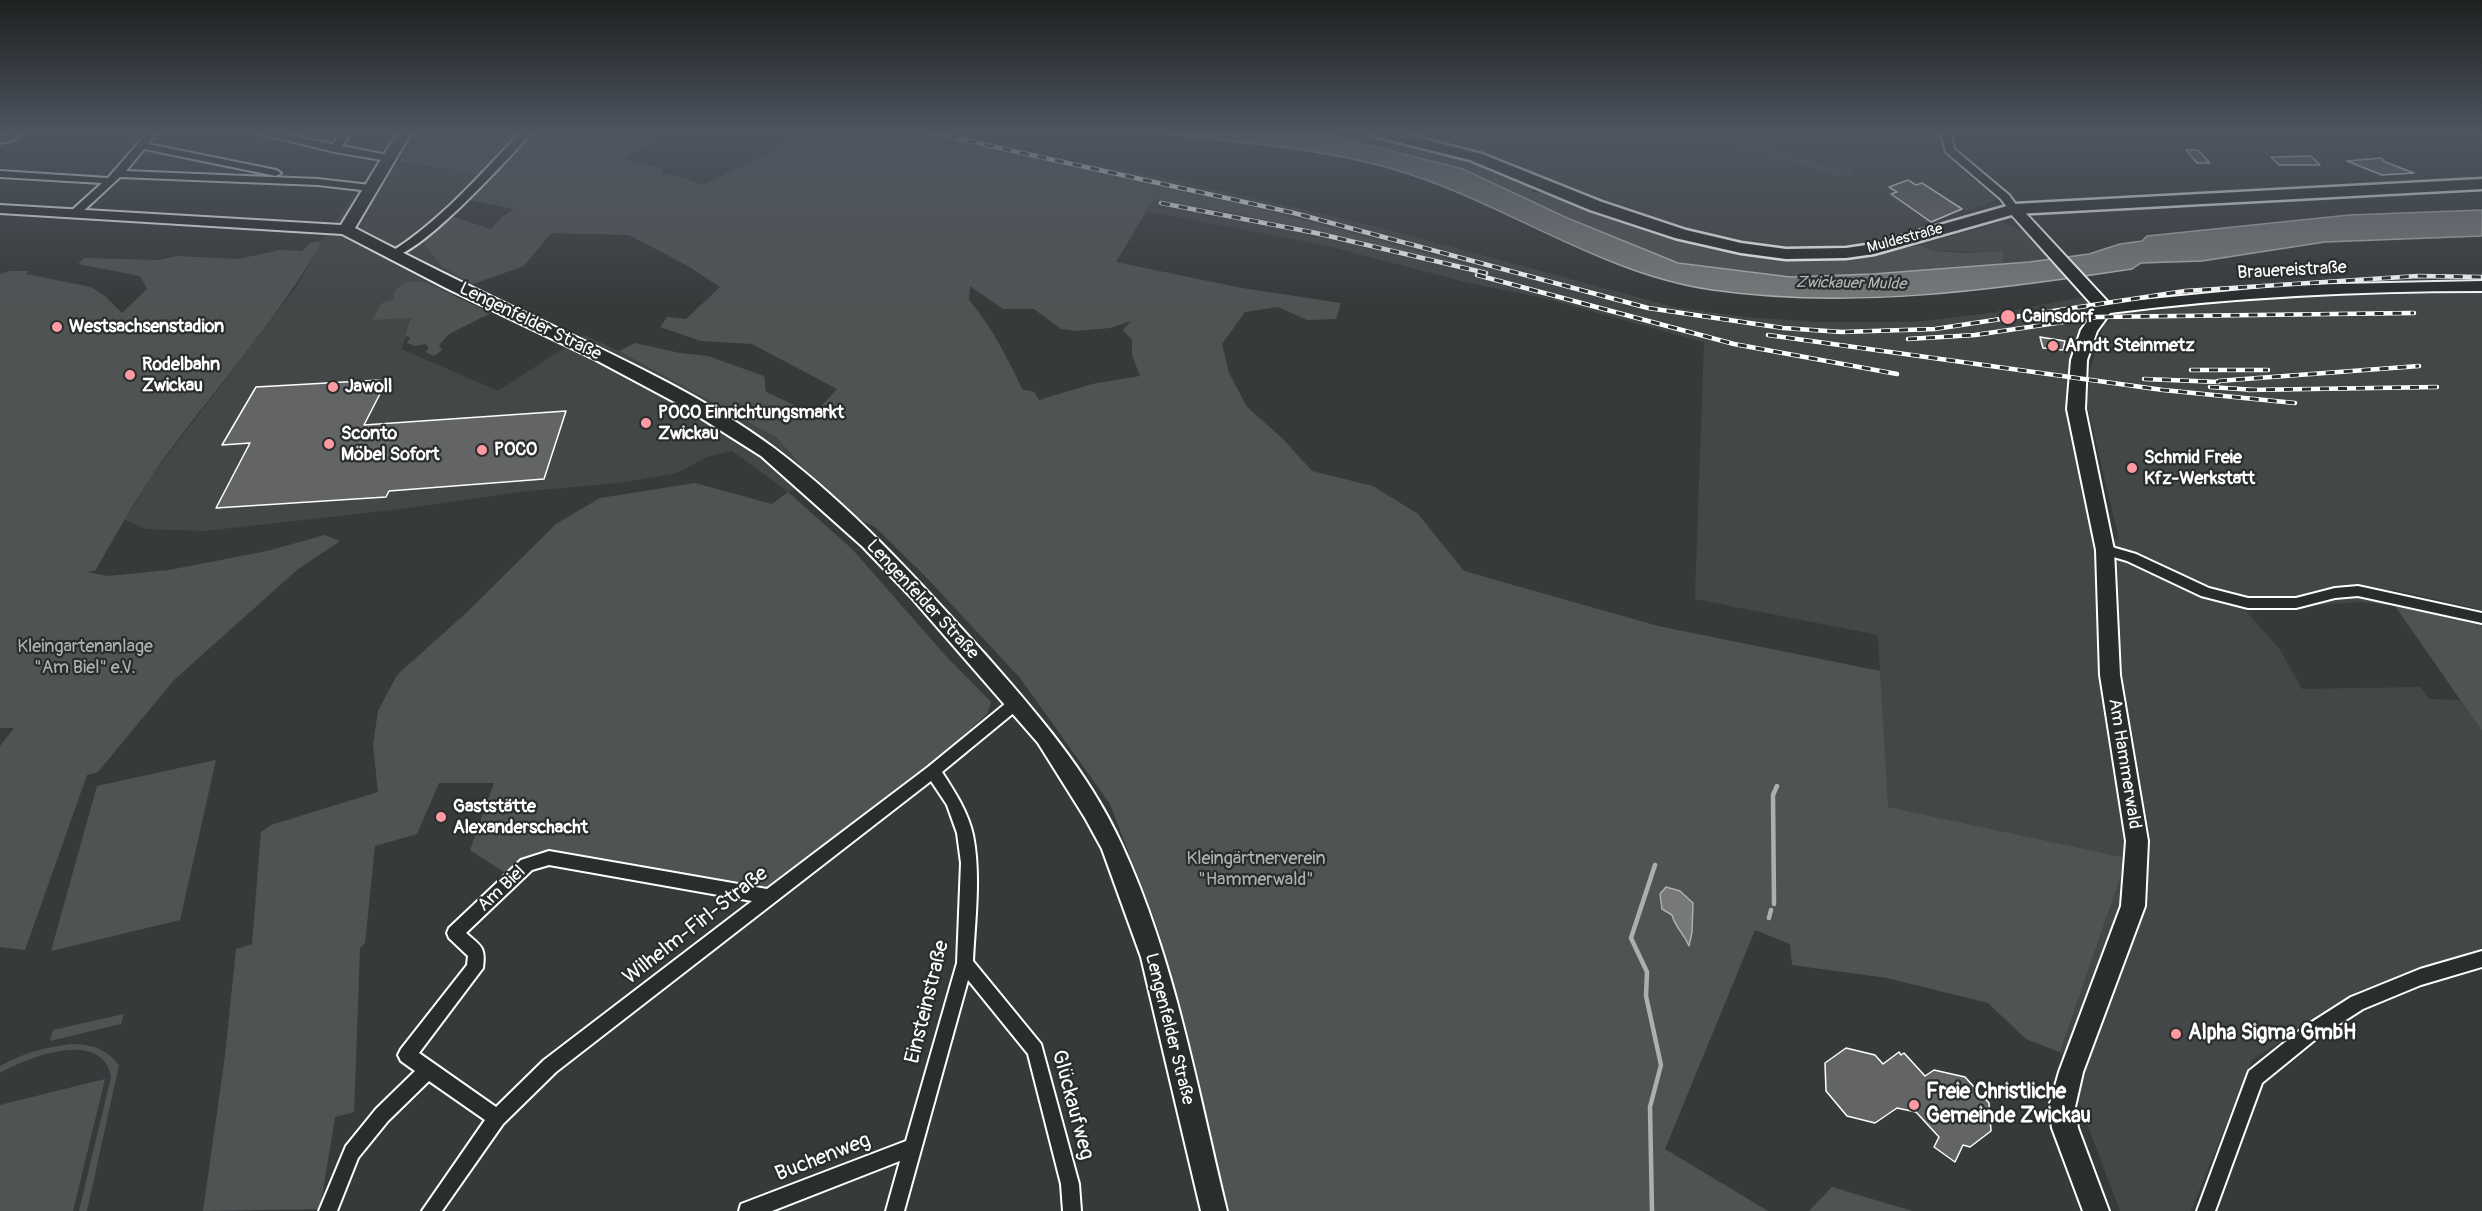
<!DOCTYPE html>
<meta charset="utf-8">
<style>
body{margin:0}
canvas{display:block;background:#373a3b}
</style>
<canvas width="2482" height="1211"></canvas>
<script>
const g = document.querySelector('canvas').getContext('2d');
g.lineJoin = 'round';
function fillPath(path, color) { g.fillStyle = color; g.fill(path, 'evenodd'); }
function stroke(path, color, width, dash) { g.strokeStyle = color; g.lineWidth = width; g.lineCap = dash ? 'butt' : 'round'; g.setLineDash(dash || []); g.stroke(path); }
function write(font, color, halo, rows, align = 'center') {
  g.font = font + ' Pangolin,sans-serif'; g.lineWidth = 4.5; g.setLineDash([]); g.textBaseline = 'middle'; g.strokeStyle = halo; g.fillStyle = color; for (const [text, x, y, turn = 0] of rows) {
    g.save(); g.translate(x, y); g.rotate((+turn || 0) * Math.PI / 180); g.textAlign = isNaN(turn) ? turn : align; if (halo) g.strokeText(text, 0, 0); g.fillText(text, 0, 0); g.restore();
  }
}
fillPath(new Path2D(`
 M1408,133H1684L1849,179L1853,172L1710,133H1940V153L1996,198L1993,201L1967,211L1962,209L1873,243L1833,248L1783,247L1739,242L1673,226L1602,202L1497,157Z
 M1093,161L1371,225L1674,307L1744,317L1816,322H1915L1999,312L1998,310L2007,311L2084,297L2096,309L2081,323L2068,366V402L2094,542L2119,539L2087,404L2090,370L2104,325L2115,317L2122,313L2218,302L2367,290L2482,291V610L2391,589L2395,606L2360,602L2245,610L2280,650L2302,689L2420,687L2430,699L2460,700L2482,731V949L2360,990L2252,1060L2191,1211H2120L2060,1052L2127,858L1887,807L1878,635L1695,599L1704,342L1543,298L1465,282L1324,245L1145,211L1154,199L1238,214L1491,271L1258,208L1088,171Z
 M377,162L487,175L422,241L442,267L473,284L414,318L401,349L498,391L584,335L619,351L777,438L815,481L788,492L732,451L707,457L677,473L619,483L527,491L401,509L205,531L146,529L125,520L151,477L297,286L322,241Z
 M2002,222L2028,233L2050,259L2003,264V252L1934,251L1919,245Z`), '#444748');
fillPath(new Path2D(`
 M424,133H659L652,141L625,159L663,168L660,174L679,176L703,185L796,139L791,133H926L1258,208L1510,276L1238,214L1154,199L1116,262L1242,288L1341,303L1336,319L1307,320L1278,307L1245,312L1222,344L1229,373L1247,407L1283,439L1312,471L1373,486L1418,514L1464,571L1658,626L1880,671L1888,807L2127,858L2060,1052L2026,1039L1988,1003L1887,978L1792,965L1790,944L1755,930L1665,1149L1768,1211H1228L1191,1050L1158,929L1110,804L1020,678L927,578L875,527L858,519L815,481L777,438L619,351L635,343L680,353L708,356L764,376L766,392L814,414L837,389L752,344L701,341L660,327L667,317L686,319L720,287L688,266L629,235L551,233L524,266L473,284L442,267L422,241L448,215L491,229L501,218L514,209L465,199L487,175L398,162ZM970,286L1003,309H1034L1061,329L1077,331L1110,328L1131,321L1123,330L1132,340V355L1140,376L1092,384L1039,400L1034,392L1022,389C1007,357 992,327 969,300Z
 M1320,133H1362L1408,143L1446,153L1488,167L1491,171H1499L1534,186L1532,192L1550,193L1677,238L1741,253L1847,261L1919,245L1934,251L1964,253L2003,251V264L1873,274L1790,277L1678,263L1565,217L1463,169Z
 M1684,133H1710L1853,172L1850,179Z
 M322,241C274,327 206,397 151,477C131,507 113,540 95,571L87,572L108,576L169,570L267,551L325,535L340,541L298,569L174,680L98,772L87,775L25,950L0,947V746L14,728H0V274L10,271H28L26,274L91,287L105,296L122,313L147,289L140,276L78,264L84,258L158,260L177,256L238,259L280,250L302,251L310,243Z
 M405,282H424L491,313L449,334L439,345L442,350L434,356L425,352L429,348L426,344L415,346L407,343L410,338L405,335L411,318L372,320L382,303L394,300L393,293Z
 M695,483L772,504L788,492L852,549L944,654L991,702L987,714L937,759L767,891L652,871L560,852L538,851L518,869L507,874L470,850L494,783H439L417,834L375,846L365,943L360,948L354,1112L335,1117L320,1209L203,1211L225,1056L236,949L252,944L261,832L271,825L378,792L373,744L378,711L397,675L465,614L556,524L600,498Z
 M2395,606L2482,625V731Z
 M216,760L180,920L51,951L97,786Z
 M124,1014L121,1024L50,1041L53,1030Z
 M72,1044C93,1045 105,1048 119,1065L87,1211H79L111,1077C103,1028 27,1057 0,1073V1066C24,1053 45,1047 72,1044Z
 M105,1079L73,1211H0V1105Z
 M1832,1187L1912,1211H1809Z`), '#505354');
const water = new Path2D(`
 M1161,133H1320L1463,169L1565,217L1678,263L1790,277L1873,274L2029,262L2089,254L2120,244L2142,241L2147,236L2349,215L2482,210V236L2325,242L2202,261L2141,263L2132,269C1995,290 1851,310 1712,290C1598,274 1500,199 1389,168C1316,147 1236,143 1161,133Z
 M1666,887L1680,891L1693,903L1692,932L1689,946C1684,934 1675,927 1672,915L1662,909L1660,894Z`);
fillPath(water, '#767879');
stroke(water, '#adaeaf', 1.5);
stroke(new Path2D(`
 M1774,904L1773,795L1777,786
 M1769,918L1771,910
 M1652,1211L1650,1107L1661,1065L1646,996L1647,972L1631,938L1655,865`), '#adaeaf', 4.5);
const building = new Path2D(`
 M2186,150H2198L2210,163H2197Z
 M2311,156L2320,165H2279L2271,157Z
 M2381,158L2385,162L2414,173L2382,175L2347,161Z
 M1908,180L1916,185L1922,183L1962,209L1931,222L1891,194L1897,192L1889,187Z
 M2040,337L2065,341L2063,350L2043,348Z
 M380,380L378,384H385L364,425L566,411L544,479L389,491L386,497L216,508L250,443L222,445L256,387Z
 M1846,1048L1875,1055L1883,1064L1899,1052L1901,1055L1904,1053L1925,1076L1934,1070L1965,1077L1989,1103L1991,1131L1970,1147L1963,1145L1955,1162L1934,1147L1939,1137L1916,1112L1897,1108L1875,1123L1847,1116L1826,1091L1825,1063Z`);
fillPath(building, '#636465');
stroke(building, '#fff', 1.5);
const street = new Path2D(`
 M11,133H22L14,140L0,143V137Z
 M147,133H157L148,144L276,170L281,173L276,176L144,149L126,171L318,179L370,185L375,188L370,191L318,185L120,177L79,215H71V211L102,183L0,177V171L108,178Z
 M256,133H277L333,144L341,133H351L342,146L387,155L392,158L387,161L335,152Z
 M520,133H531C512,155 416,260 391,256V252C441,220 480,175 520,133Z
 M1941,133H1951L1954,149L2009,195L2019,209L2018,211H2010L2001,199L1946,152Z
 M2105,545L2136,554L2209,588L2248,598H2296L2335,588L2358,586L2482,613V623L2358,596L2335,598L2296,608H2248L2201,596L2127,561L2100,553L2098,550Z
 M1016,697L1021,699L1023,703L1021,707L942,772C955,792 968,812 973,835C981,875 975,920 973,961L1041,1044L1079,1184L1081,1211H1063L1061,1184L1028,1054L968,980L904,1211H886L900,1161L772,1211H739L741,1204L906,1141L957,963L961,863L957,833L947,805L931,781L556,1072L503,1124L442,1211H422L485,1120L429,1081L388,1121L358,1158L337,1211H319L346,1146L376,1109L415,1071L401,1061L398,1055L401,1049L467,965L468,956L449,938L447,933L449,928L521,860L549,851L767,889L928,767L1011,699ZM549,865L752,901L544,1060L496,1107L419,1053L483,968C486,947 481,946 466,933L532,870Z
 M2482,951V967L2421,985L2363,1009L2316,1039L2262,1083L2215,1211H2197L2249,1071L2304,1027L2351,997L2420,969Z`);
const secondary = new Path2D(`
 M397,133H411L355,228C414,259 475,289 536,318C614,355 704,396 774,448C852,507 918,580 983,652C1035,711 1088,771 1121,843C1175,959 1197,1088 1227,1211H1201L1141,957L1102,849L1085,818L1038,743L910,596L863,547L761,456L682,406L594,359L446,288L342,234L0,213V205L341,225Z
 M2014,205L2019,206L2109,303L2293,285L2482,281V291C2357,291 2234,297 2110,313L2097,331L2087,360L2085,409L2114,550L2120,675L2148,841L2145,906L2083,1072L2075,1107L2078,1128L2109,1211H2083L2052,1128L2049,1107L2059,1072L2121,906L2126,841L2100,675L2096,550L2067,409L2071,360L2081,330L2096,309L2009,212L2007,209L2009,206Z`);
const primary = new Path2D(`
 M1372,133H1400L1482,154L1602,202L1686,230L1741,243L1786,249L1846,248L1873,244L2014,204L2482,179V189L2015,214L1874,254L1846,258L1786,259L1741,253L1675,238L1590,210L1470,160L1374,136Z`);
stroke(street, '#fff', 4);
stroke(secondary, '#fff', 4);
stroke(primary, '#fff', 5);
fillPath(street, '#2a2d2e');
fillPath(secondary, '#2a2d2e');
fillPath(primary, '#2a2d2e');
const rail = new Path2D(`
 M932,133L1294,213L1648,308L1783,328L1842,332L1935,329L2185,291L2418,276L2482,277
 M1161,203L1316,233L1486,273
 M1477,275L1734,344L1897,374
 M1768,335L2163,390L2295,403
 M1908,339L1975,335L2097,317L2414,313
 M2191,370H2268
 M2144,379L2219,382
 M2218,381L2419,366
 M2210,387L2255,390
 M2248,390L2437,387`);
stroke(rail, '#fff', 4.5);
stroke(rail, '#2a2d2e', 3, [9]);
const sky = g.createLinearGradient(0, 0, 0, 303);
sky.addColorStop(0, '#1e2020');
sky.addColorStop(0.44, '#4d5560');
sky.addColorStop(1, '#4d556000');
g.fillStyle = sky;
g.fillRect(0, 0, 2482, 303);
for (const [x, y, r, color] of [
 [2008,317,8,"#ff9aa2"],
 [57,327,6,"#ff9aa2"],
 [2053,346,6,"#ff9aa2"],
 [130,375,6,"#ff9aa2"],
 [333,387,6,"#ff9aa2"],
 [646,423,6,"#ff9aa2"],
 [329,444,6,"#ff9aa2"],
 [482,450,6,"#ff9aa2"],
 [2132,468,6,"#ff9aa2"],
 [441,817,6,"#ff9aa2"],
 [2176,1034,6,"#ff9aa2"],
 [1914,1105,6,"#ff9aa2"]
]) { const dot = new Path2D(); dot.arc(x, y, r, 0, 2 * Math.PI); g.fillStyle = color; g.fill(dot); stroke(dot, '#2a2d2e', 2); }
write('15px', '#fff', '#2a2d2e', [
 ["Muldestraße",1905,239,-15]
]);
write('italic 16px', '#b4b5b5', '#2a2d2e', [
 ["Zwickauer Mulde",1851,284,1]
]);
write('18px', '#fff', '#2a2d2e', [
 ["Brauereistraße",2292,271,-3],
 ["Lengenfelder Straße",530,322,26],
 ["Lengenfelder Straße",922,600,47],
 ["Am Hammerwald",2124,764,81],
 ["Am Biel",502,889,-43],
 ["Lengenfelder Straße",1169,1029,76]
]);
write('bold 18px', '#fff', '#2a2d2e', [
 ["Cainsdorf",2022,317],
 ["Westsachsenstadion",69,327],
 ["Arndt Steinmetz",2065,346],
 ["Rodelbahn",142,365],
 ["Zwickau",142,386],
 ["Jawoll",345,387],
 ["POCO Einrichtungsmarkt",658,413],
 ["Zwickau",658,434],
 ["Sconto",341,434],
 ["Möbel Sofort",341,455],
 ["POCO",494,450],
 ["Schmid Freie",2144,458],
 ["Kfz-Werkstatt",2144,479],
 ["Gaststätte",453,807],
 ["Alexanderschacht",453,828]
], 'left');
write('18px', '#b0b2b2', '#2a2d2e', [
 ["Kleingartenanlage",85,647],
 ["\"Am Biel\" e.V.",85,668],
 ["Kleingärtnerverein",1256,859],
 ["\"Hammerwald\"",1256,880]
]);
write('21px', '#fff', '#2a2d2e', [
 ["Wilhelm-Firl-Straße",696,926,-38],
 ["Einsteinstraße",928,1002,-76],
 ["Glückaufweg",1072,1105,75],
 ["Buchenweg",823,1158,-21]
]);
write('bold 21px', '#fff', '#2a2d2e', [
 ["Alpha Sigma GmbH",2188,1034],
 ["Freie Christliche",1926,1093],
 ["Gemeinde Zwickau",1926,1117]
], 'left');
</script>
